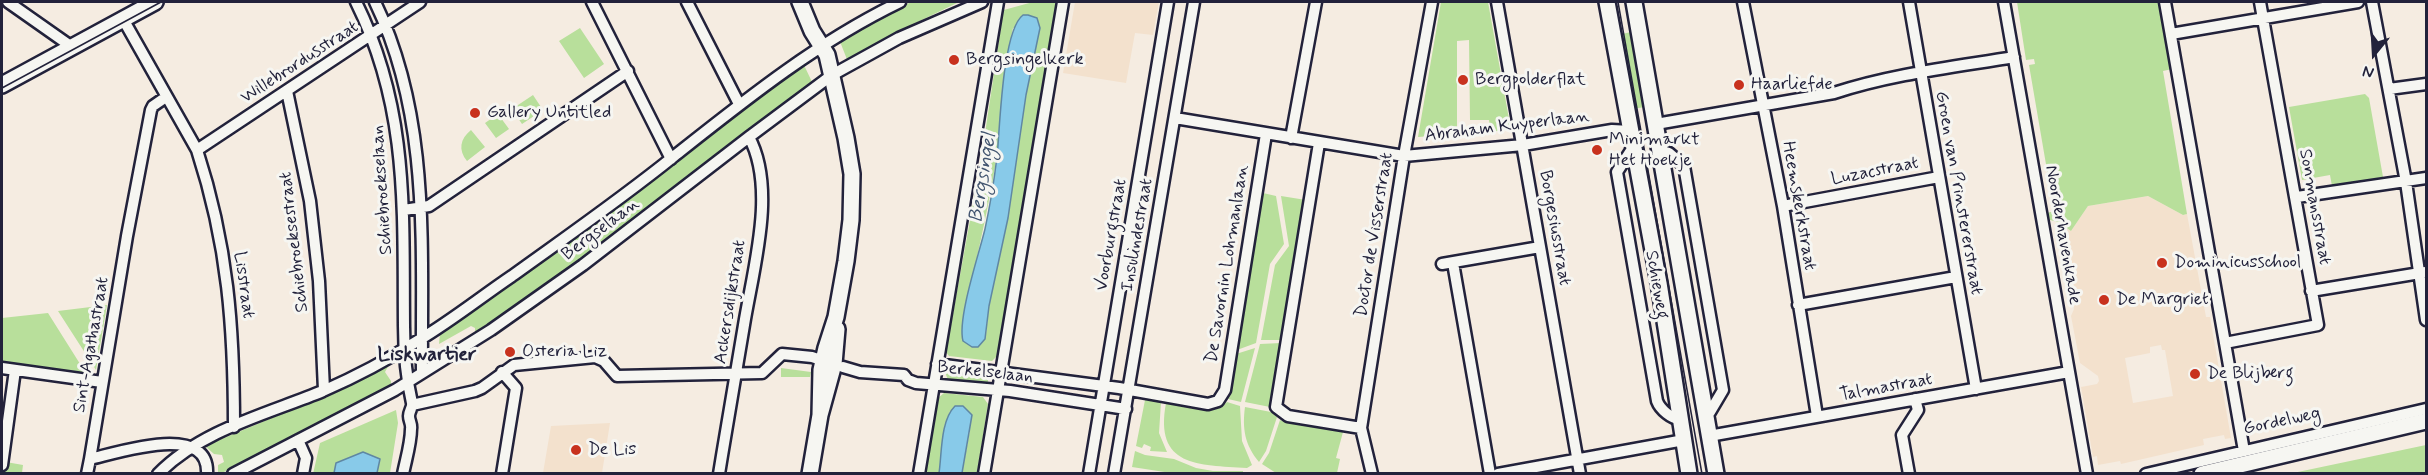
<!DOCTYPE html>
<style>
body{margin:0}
#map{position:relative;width:2428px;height:475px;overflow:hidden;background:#f5ece1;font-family:Mynerve,sans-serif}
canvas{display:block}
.frame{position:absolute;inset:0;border:3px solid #22223b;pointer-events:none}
.north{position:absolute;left:2344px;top:24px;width:60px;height:60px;-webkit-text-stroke:4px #f6f6f2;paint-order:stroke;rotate:198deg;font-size:16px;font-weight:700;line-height:24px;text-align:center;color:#22223b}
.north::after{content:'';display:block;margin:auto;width:21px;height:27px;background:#22223b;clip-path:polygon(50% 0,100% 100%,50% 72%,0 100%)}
</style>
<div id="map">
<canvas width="2428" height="475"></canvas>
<div class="frame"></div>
<div class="north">N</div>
</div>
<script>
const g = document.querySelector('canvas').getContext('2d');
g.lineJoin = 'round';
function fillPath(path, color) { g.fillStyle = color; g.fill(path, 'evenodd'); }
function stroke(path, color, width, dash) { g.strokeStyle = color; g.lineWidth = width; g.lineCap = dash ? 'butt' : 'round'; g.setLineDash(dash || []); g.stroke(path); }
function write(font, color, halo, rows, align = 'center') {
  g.font = font + ' Mynerve,sans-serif'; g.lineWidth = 6; g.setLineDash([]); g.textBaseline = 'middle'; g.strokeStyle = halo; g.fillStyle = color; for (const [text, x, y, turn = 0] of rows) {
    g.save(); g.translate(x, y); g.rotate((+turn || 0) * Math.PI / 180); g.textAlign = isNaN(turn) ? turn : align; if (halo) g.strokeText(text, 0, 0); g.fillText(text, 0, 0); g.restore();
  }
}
fillPath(new Path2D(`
 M1075,2H1159L1153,35L1135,33L1126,83L1063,73Z
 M2148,196L2183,215L2187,214L2206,317H2210L2231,438L2225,439L2224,435L2203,439L2204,445L2121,464L2120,461L2098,465L2097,456L2093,457L2081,387L2097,384L2099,381L2098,376L2080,363L2071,316L2074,309L2071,291L2074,288L2063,226L2071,231L2088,206ZM2161,345L2162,350H2165L2173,396L2133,403L2125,358L2150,353V347Z
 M610,423L602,473H543L551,426Z`), '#f3e1cd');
fillPath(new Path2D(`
 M911,2H959L889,36L848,62L839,39Z
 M1033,2H1057L997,356L992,361L949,356L946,352L981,160L1001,27L998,26L1000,11ZM1013,28H1040L1026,95L1008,218L989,306L986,334L962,328C973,272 987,217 996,161C1000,138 1000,115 1002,92C1004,71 1009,49 1013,28Z
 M1441,2H1488L1511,130L1418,137ZM1469,40L1470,120H1489L1490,131L1458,134L1455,130L1457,126V41Z
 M2017,2H2159L2172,69L2163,71L2187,214L2183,215L2148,196L2088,206L2071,231L2058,222L2050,220L2047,213L2054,211L2029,65L2035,64L2034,59L2026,60Z
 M580,28L604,64L584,78L559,41Z
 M1631,32L1645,107L1632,109L1621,49L1622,34Z
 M803,63L813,84L599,248L479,333L475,332V328L471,326L439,344L440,333L613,209L728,118Z
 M2365,94L2369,98L2383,177L2332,186L2330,175L2302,180L2289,107Z
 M533,95L543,110L522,124L512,109Z
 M498,114L509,129L496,138L485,123Z
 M471,130L485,147L467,161C458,150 460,139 471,130Z
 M1263,193L1276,196L1284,244L1270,264L1256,343L1237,350Z
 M1281,196L1306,200L1281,340H1261L1275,265L1289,246Z
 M107,305L96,370L58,311Z
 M48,313L87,375L2,361V318Z
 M1281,343L1270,407L1245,402L1260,344Z
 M1255,348L1241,402L1228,399L1236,354Z
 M390,363L385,372L391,381V385L222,473H218V465L224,462L222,455L214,454L205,446L317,399Z
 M781,368L811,372L810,377H781Z
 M948,370L988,376V382L985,384L948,380L945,372Z
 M944,393L983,397L988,404L977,473H962L970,430L950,411L939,473L926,474L938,398Z
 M1145,400L1161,402L1159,433L1167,452L1150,451L1151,447L1144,444L1142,448L1136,446Z
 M1227,402L1240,406L1242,441L1252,465L1247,468C1198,465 1154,467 1166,403C1184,406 1212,417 1227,402Z
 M1245,407L1271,412L1277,417L1266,451L1259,462C1245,445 1242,429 1245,407Z
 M396,410L398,423L390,473H377L380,459L363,452L337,463L334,473L313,474L320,443Z
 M1280,420L1288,423L1343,432L1336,458L1340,459L1337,473H1276L1262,464L1269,453Z
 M2426,445V473H2293Z
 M1135,451L1145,455L1174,459L1196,468L1213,471H1243V473H1171L1132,467Z
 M6,462L23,465L22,473L4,474Z`), '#b8df9b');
const water = new Path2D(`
 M1023,15H1028L1037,18L1040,28L1026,95L1008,218L989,306L985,339L978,347H972L963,341C957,319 979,254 985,229C990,206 994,181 997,157C1000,129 1002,31 1023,15Z
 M955,406H963L972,415L962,473H939C942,454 940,421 955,406Z
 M363,452L380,459L377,473H334L336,463Z`);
fillPath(water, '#88cae9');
stroke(water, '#5f87a3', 1.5);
const street = new Path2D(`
 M8,2L72,47
 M356,2C409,109 403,210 404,326C404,352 406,377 412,403C413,407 409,411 409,416C409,421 412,424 411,429C411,443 406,459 403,474
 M375,2C431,118 421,248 422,373
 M592,2L671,159
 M687,2L739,104
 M1497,2L1580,474
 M1743,2L1783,206L1817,416
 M1909,2L1976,389
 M2004,2L2087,474
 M2165,2L2244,451
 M2372,2L2406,182L2426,320
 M123,19L197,150C228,245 234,328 234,427
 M2171,34L2358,2
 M2389,89L2426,84
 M287,91L310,201L319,281L324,390
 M1175,118L1404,156L1523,145L1612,130L1630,131
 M1656,124L1834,93C1892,74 1954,67 2014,57
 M1291,138L1316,2
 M1319,143L1276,407L1288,416L1361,428
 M197,150L420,2
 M1659,150L1669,153L1684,166L1723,390L1710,412L1705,413
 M1634,151L1630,152L1617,172L1657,401C1660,409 1672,420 1681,419
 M2297,197L2426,178
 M1783,206L1939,177
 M404,210L429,206L628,71
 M1453,263L1490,474
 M1442,264L1540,247
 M2311,291L2426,272
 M1798,305L1956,277
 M2225,343L2318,325L2260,2
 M937,364L1119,388L1208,404L1218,401L1225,390L1266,134
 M843,367L860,372L904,375L908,380L916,383L1010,391L1126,409
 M2,368L102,382
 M412,405L475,391L482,388L514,365L595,357L604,361L617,376L762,373L782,354L812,357L827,362
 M1709,436L2069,372
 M298,440L306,458L303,474
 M90,459L127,236L151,110L153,106L166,97
 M2,465L15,370
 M87,474L90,459C117,453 210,421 207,474
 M158,474C201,430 267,414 323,391C355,377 389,359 419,340C451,321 481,297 512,276C566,237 621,199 673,157C745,100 817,42 900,2
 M233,474L395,390L491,330L583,265L749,137L832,75L899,38L982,2
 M502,474L516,388L502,372
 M719,474C727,424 736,374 744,325C753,269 777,189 749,137
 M919,474L998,2
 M984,474L1063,2
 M1089,474L1168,2
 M1114,474L1194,2
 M1372,474L1361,428L1404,156L1432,2
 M1498,474L1684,440
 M1909,474L1902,435L1918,410L1915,399
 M2146,474L2426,409`);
const secondary = new Path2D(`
 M800,2L812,31L827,55L846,138L852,174L851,220L846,261L836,317L826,348L821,370L820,415
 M1607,2L1659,283L1689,474
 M1634,2L1716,474
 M2,85L155,2
 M810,474L820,415L834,364L837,329
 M2202,474L2426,421`);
stroke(street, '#22223b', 15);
stroke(secondary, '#22223b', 20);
stroke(street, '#f6f6f2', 10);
stroke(secondary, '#f6f6f2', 15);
stroke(new Path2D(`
 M1618,2L1702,474
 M2,88L161,2`), '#22223b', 1.5);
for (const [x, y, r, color] of [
 [954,60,6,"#c8321e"],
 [1463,80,6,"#c8321e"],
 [1739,85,6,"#c8321e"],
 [475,113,6,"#c8321e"],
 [1597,150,6,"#c8321e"],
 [2162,263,6,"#c8321e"],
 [2104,300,6,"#c8321e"],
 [510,352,6,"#c8321e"],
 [2195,374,6,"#c8321e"],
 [576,450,6,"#c8321e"]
]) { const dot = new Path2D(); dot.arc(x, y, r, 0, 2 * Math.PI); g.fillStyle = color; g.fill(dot); stroke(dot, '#f6f6f2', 2); }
write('18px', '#22223b', '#f6f6f2', [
 ["Bergsingelkerk",966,60],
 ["Bergpolderflat",1475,80],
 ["Haarliefde",1751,85],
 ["Gallery Untitled",487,113],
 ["Minimarkt",1609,140],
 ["Het Hoekje",1609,161],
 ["Dominicusschool",2174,263],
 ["De Margriet",2116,300],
 ["Osteria Liz",522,352],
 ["De Blijberg",2207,374],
 ["De Lis",588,450]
], 'left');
write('18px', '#22223b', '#f6f6f2', [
 ["Willebrordusstraat",300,63,-33],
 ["Abraham Kuyperlaan",1507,127,-7],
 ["Luzacstraat",1875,172,-11],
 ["Schiebroekselaan",383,190,-94],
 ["Groen van Prinstererstraat",1958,193,80],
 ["Heemskerkstraat",1798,206,80],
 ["Sonmansstraat",2314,207,80],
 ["Borgesiusstraat",1554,228,80],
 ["Bergselaan",601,230,-37],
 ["Voorburgstraat",1112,235,-80],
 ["Insulindestraat",1138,235,-80],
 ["Doctor de Visserstraat",1375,235,-81],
 ["Noorderhavenkade",2062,235,80],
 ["Schiebroeksestraat",295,242,-97],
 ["De Savornin Lohmanlaan",1228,264,-81],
 ["Lisstraat",243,285,82],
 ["Schieweg",1656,285,80],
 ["Ackersdijkstraat",731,302,-81],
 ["Sint-Agathastraat",92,345,-80],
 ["Berkelselaan",985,373,6],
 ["Talmastraat",1886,388,-10],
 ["Gordelweg",2282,422,-12]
]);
write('italic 20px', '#41546f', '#f6f6f2', [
 ["Bergsingel",984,178,-81]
]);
write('bold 20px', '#22223b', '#f6f6f2', [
 ["Liskwartier",427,356]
]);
</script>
